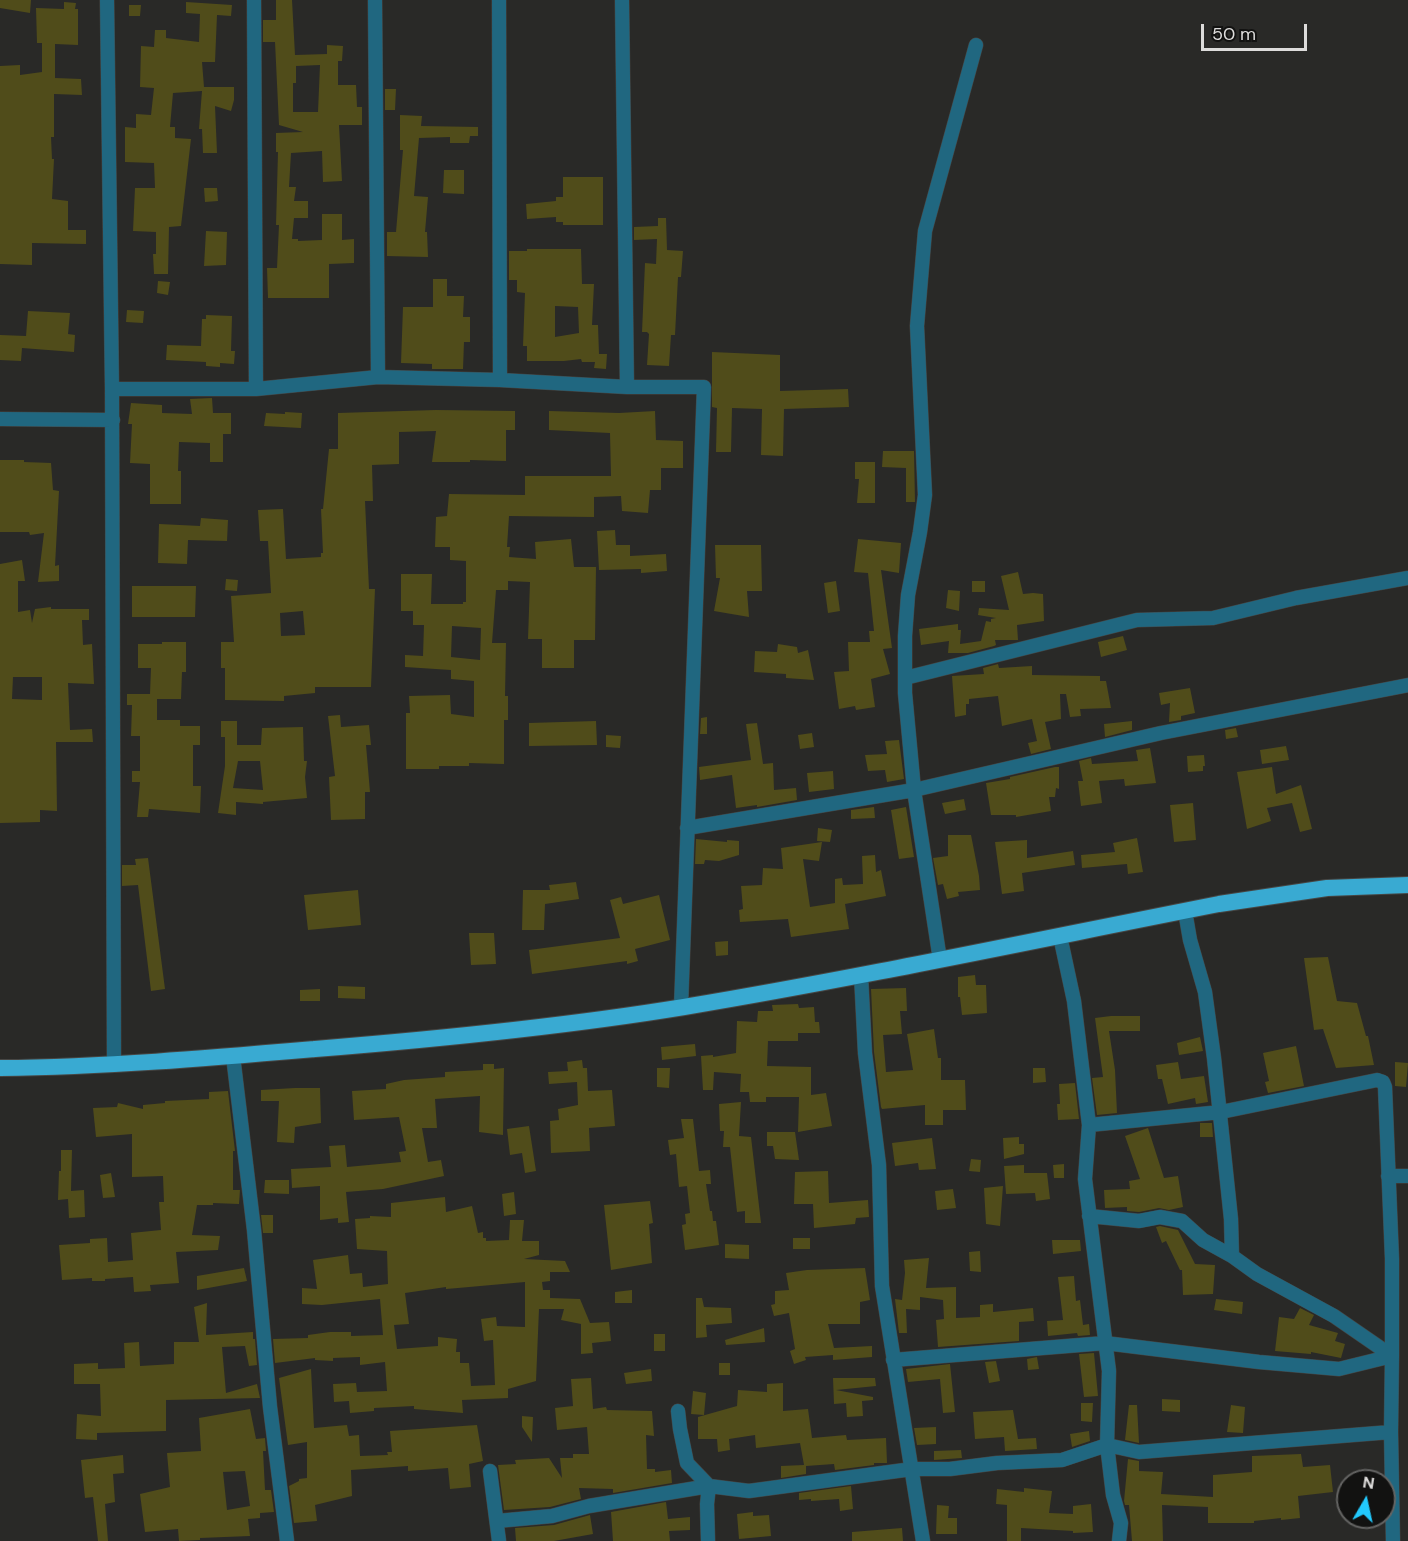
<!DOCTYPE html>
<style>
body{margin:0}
#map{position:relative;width:1408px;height:1541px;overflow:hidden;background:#292927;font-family:"DM Sans",sans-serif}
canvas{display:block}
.north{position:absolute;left:1336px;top:1469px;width:60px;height:60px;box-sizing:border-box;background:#121211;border:2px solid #636362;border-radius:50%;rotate:9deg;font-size:16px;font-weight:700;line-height:24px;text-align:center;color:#dddcdb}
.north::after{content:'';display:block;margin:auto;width:21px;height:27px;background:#22c9fd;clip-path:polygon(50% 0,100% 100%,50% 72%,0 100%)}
.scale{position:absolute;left:1201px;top:24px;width:106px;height:27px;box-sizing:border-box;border:3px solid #dddcdb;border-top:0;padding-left:8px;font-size:18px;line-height:21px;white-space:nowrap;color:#dddcdb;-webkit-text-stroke:4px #121211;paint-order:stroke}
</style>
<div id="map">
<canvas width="1408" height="1541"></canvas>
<div class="north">N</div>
<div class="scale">50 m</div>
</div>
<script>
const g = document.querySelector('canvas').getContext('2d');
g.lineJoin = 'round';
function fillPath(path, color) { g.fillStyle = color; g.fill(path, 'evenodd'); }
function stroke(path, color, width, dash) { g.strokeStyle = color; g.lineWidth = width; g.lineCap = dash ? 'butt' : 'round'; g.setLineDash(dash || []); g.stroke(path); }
fillPath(new Path2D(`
 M0,0H31L30,13L0,8Z
 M276,0H292L295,55L327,54V45L343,46L342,61H338V85H356L357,107H362V125H339L342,181L323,182L322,151L291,153L289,187H296L294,201H308V218H294L292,239H298V241L322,240V214H342V240L354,239V263L329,264V298H268L267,268H277L279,225H276L278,152H276V133L303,132L279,125L275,42H263V20H276ZM320,65L318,112H293V83H296V66Z
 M64,2L76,3L75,9H78V45L55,44V78L81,79L82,95L54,94V137H51L52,159H54L52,199L68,201V230H86V244L32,243V265L0,264V66L20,65V75L42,72V43H37L36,8L64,9Z
 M186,2L232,5L231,16L217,15L215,62H202L204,87H234V100L231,111L215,106L217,153H203L202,129H199L202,91L173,93L170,127H175V138L191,139L181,226L169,227L168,274H154L153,254H156V232L133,231L135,188H155L154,163L125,162V127L136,128V114L151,115L154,88L140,87L141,46L154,47L155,30H166V38L199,42L200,14L186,13Z
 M129,5H141L140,16H129Z
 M385,89H396L395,110H385Z
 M400,115L422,116L421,126L478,127V136H470L469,143H450V137L419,138L414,196L428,197L425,232H427L428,257L387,256V232H396L403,150H400Z
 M444,170H464V194L443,193Z
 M563,177H603V225H563V222H556V217L527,219L526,204L556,201V197H563Z
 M204,188H217L218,201L205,202Z
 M658,218H666L667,250L683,251L681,277H678L675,335H671L669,366L647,365L649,334L647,332H642L645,263L656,264L657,239L634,240V227L658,226Z
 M206,231L227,232L226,265L204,266Z
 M527,249H581L582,284H594L592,325H598L599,354H607L606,369L594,368L595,362H582L581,359L564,361H527V346H523L525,293L517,292V280H509V251H527ZM555,306L578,307L579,333L555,337Z
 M433,279H447V296H464L463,317H470V342H464L463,369H432V364L401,363L403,307H433Z
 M158,281L170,282L168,295L157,293Z
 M127,310L144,311L143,323L126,322Z
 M28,311L70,313L68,334L75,335L74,352L22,348L21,361L0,360V335L26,336Z
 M206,315L232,316L231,351H235L234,364L220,363V367L206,366V362L166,360L167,345L201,346L202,319H206Z
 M712,352L780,355V391L848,389L849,407L784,409L783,456L761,455L762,409L732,408L731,452H716L717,408L712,407Z
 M212,398L213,413H231V434H223V462H210V443L179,442L178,471H181V504H150V464L130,463L132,424H128L131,403L162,405V413L192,414L190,399Z
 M436,410L515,411V430H506V461L470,460V462H432L436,431L399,432V464L372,465L373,501H365L369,589H375L371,687H315V693L284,696V701L225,700V668H221V642H234L231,596L271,593L268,541H260L258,510L283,509L286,559L321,557V553H323L321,509H323L329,449H338V413ZM303,611L305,635L281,636L280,613Z
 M549,411L619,413L655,411L656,440L683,441V468H661V490H650L648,513L622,511L621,496L594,497V517L509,516L507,547H510L509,557L536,559L535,542L571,539L574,567H596L595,640H574V668H542V639H528L530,582L508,581V590H496L492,643H506L505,696H508V720H504V764L469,763V766H439V769H406V713H410L409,696L450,695L451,714L474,717V681L451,679V670L405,667V655L423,656L424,625H413V611H401V574H432L431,604H463V602H466V561L450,560V547H435L436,517L447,516L449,494L525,495V476H611L610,433L549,430ZM452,626L481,628L480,660L451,657Z
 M285,412L302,413L301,428L264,426L266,413L285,414Z
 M883,451H914L915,502H906V468L882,467Z
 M0,460H24V462L51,463L53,490L59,491L55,566L59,565V581L38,582L44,533L30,535L29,532H0Z
 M855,462H875V503H857L859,479H855Z
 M201,518L228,520L227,541L188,540L187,564L158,563L159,524L200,526Z
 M615,530L616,545H630V556L666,554L667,571L641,573V569L599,570L597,531Z
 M858,539L901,543L899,573L881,570L892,648L883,649L890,674L871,679L875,707L856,710L855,706L839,709L834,672L849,671L848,642H870L869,631H874L868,573L854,572Z
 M715,545H761L762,591H747L749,617L714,611L720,578H716Z
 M22,560L25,581H18V612L30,610L32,623L35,609L51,607V609H89V620H82L83,645L92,644L94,684L68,683L70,730L92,729L93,742H56L57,811L40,810V822L0,823V564ZM13,677H42V700L12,699Z
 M1018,572L1023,594L1033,593L1043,594L1044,621L1017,625L1018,640H995L996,645L994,646L968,653H948L949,641L921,645L919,629L958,624V630H961L960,644L981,641L986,621L991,622V619L996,618L978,615L979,608L1009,610L1001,576Z
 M226,579L238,580L237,591L225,590Z
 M836,581L840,611L828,613L824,583Z
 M972,581H985V592H972Z
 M132,586H196L195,617H132Z
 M948,590L960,591L959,611L946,608Z
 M1123,636L1127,650L1101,657L1098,642Z
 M162,642H186V672H182L181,699H157V720H180V726H200V745H193V786H201L200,813L149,809L148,817H137L140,782H132V771H140V736H131L132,705H127V694H150L151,668H138V644H162Z
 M778,644L797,647L798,653L808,650L814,680L786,678V674L754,672L755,651L777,652Z
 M998,664L999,668L1032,666V675L1100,676V681H1106L1111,708L1080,709L1081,716L1070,717L1066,694H1060L1061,719L1045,722L1051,749L1031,754L1028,743L1037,741L1032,719L1002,726L998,696L969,699V704H966V715L955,717L952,676L984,674L983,668Z
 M1190,688L1195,713L1181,716V720L1169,722L1170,703L1161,705L1159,693Z
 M340,715L341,727L369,725L371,745H366L370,792H365V819L331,820L329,777L335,776L328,716Z
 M707,717V734H700L701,718Z
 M221,721H237V745H261L262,728L303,727L304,761H307L305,777L307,798L263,802V804L236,802V815L218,813L225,766V737H221ZM238,761H260L263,790L233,788Z
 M596,721L597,745L529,746V723Z
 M1132,721V730L1105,737L1104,724Z
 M757,723L763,764L773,763L774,790L796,788L797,800L757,807V805L736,808L732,775L700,780L699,767L751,760L746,724Z
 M1236,728L1238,737L1226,739L1225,730Z
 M812,733L814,747L800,749L798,735Z
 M606,735L621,736L620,748L606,747Z
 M899,740L904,779L887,782L885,770L868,771L865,755L887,754L885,741Z
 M1286,746L1289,760L1262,764L1260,750Z
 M1150,748L1156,783L1125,786L1124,779L1099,781L1102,803L1081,806L1078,781H1083L1079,761L1091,758L1092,764L1138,761L1136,750Z
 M1204,755L1205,766H1203V771L1188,772L1187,756Z
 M1055,767H1059V789L1056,788L1055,797H1049L1051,811L1016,817V815H991L986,783L1010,779V777Z
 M1272,767L1276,794L1301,785L1312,829L1300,832L1292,803L1267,808L1271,821L1247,829L1237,772Z
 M833,771L834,789L809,792L807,773Z
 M964,799L966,810L945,814L942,803Z
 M1193,803L1196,840L1174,842L1170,805Z
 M874,807L875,818L851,819V810Z
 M906,807L914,857L899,859L891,810Z
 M818,828L832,830L830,842L817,841Z
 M948,835H971L979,876L980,890L958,892L959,896L947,899L943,884L938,885L933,858L948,856Z
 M1137,838L1143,872L1128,874L1127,864L1082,868L1081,855L1115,852L1113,843Z
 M696,839L727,842V840L739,841V855L719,861L705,860L704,864H695Z
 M1027,840V858L1073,851L1075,865L1022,873L1024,891L1002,894L995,842Z
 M822,842L819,861L803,859L810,907L835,903V879L842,878L843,885L863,884L862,856L875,855L876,872L881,870L886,896L845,904L849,929L791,937L788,919L740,922L739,910L743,909L741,886L762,885L763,868L783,869L781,848Z
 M148,858L165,989L151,991L138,885L122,886V865H136L135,859Z
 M576,882L579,899L545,904L544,930H522L523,890H550L549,885Z
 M358,890L361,925L308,930L304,895Z
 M659,895L670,940L635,949L638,961L627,964V961L532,974L529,950L620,938L610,900L621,897L623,904Z
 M469,933H494L496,964L471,965Z
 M728,941V955L716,956L715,942Z
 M1328,957L1337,1001L1357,1003L1366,1036H1368L1374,1065L1336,1068L1323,1029L1314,1030L1304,958Z
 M975,975L976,985H986L987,1013L962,1015L960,997H958V977Z
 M338,986L365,987V999L338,998Z
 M906,988L907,1011H900L902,1034L883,1035L886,1072L913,1070L907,1034L934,1029L938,1058H941V1080H965L966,1110H943V1125H925V1105L882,1109L881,1107L874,1052L871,989Z
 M320,989V1001H300V990Z
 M798,1004L799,1008L814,1007L815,1022H819L820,1033H798V1041H768L767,1066L811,1067V1095L826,1093L832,1126L798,1132L799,1097H766V1102H750L749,1092H740L741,1074L714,1072L713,1090H703L701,1056L713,1055V1057L736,1053L737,1021L757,1022L758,1011H773L772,1005Z
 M1111,1016H1140V1031H1109L1115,1070L1117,1113L1097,1115L1092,1078L1103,1077L1095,1018Z
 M1200,1037L1203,1051L1179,1055L1177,1043Z
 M695,1044L696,1056L662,1060L661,1047Z
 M1296,1046L1304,1086L1268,1093L1265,1082L1269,1081L1263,1053Z
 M582,1060L583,1068H587L588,1091L612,1090L615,1126L589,1128L590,1151L551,1153L550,1121L559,1120L558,1109L578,1105L577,1082L549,1084L548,1072L568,1071L567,1062Z
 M1178,1062L1181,1079L1204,1076L1208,1102L1196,1104L1195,1098L1168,1104L1162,1079H1158L1156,1065Z
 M1395,1062L1408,1063L1406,1087L1395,1086Z
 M483,1064H494V1069L504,1068L503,1135L479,1132L480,1096L435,1099L437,1128H422L428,1162L441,1160L444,1176L383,1189L346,1192L349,1222L338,1223V1218L320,1220V1186L292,1188L291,1169L331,1167L329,1146L345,1145L347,1167L401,1162L399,1152L406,1151L399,1117L354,1120L352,1091L386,1089V1084L404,1080L445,1077V1072L483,1070Z
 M657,1068H670L669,1088L657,1087Z
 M1033,1068H1045L1046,1082L1033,1083Z
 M1075,1083L1079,1119L1058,1120L1057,1104H1060L1059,1084Z
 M295,1088H320L321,1123L295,1127L294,1143L277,1142L279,1101H261V1090Z
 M228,1091L235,1151H233V1190H240L239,1204L213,1203V1205H197L192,1235L220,1236L218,1250L176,1252L179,1283L150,1285L151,1291L134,1292L133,1277L105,1279V1281H92V1278L62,1280L59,1245L90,1243V1239L107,1238L108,1262L133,1260L131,1233L161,1230L159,1202H164L163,1176L132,1177V1134L96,1137L93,1108L117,1107L118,1103L143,1109V1105L165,1103V1101L209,1099V1092Z
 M741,1102L739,1136L751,1137L761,1223H745V1211L737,1212L730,1147H723L724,1131H720L719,1104Z
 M681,1119H693L699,1171L710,1170L711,1184H706L710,1211H712L713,1221H716L719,1245L685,1250L682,1225L686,1224L685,1214L690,1213L687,1186L679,1187L676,1154L670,1155L668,1140L684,1138Z
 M1200,1123H1212L1213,1137H1200Z
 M529,1126L536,1171L525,1173L522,1153L510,1155L507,1129Z
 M1148,1128L1164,1178L1178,1176L1183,1207L1169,1210L1159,1208L1139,1212L1127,1211V1207L1105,1208L1104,1190L1130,1189L1129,1181L1140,1179L1125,1136Z
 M767,1132H795L799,1160L775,1159L773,1146H767Z
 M1019,1137V1144H1024V1154L1004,1159L1003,1138Z
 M932,1138L936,1169L919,1170L918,1163L895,1166L892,1143Z
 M61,1150H72L71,1191L84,1190L85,1217L69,1218L68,1199L58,1200L59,1171H61Z
 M971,1159L981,1160L980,1172L969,1171Z
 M1064,1164V1178H1054L1053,1165Z
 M1024,1165V1173H1047L1050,1199L1036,1201L1035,1193L1006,1194L1004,1166Z
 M828,1171L829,1203L868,1200L869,1217L856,1218L855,1224L814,1228L813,1204H794L795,1172Z
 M111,1173L115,1197L103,1198L100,1175Z
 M265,1180H289V1194L264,1193Z
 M1003,1186L1000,1226L986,1224L984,1188Z
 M953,1189L956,1208L937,1210L935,1191Z
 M514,1192L516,1214L504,1216L502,1194Z
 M445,1197L446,1212L472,1206L478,1233L483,1232V1238H486V1241L509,1240L510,1220H524L522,1241H539V1255L524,1259L565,1261L570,1272H550V1281L542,1282L543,1290H550V1298L580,1299L590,1323L609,1322L611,1341L592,1343L593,1353L581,1354V1324L561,1320L564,1309H539L536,1381L508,1389V1398L462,1400L463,1413L414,1409V1406L374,1408V1411L350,1413L349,1401L334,1402L333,1384L356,1383L357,1392L387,1391L385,1362L360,1365V1357L333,1358V1361L315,1360V1358L275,1363L273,1339L308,1338V1335L330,1332H351V1336L383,1335L380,1299L322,1305L302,1304V1288L317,1289L313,1260L348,1255L350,1274L362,1273L363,1287L388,1284L387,1251L357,1249L355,1219L370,1218V1216L391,1217V1203ZM525,1282V1327L497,1326L496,1317L481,1319L484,1341L493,1340L495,1385L471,1386L469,1363H460V1352H456L457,1339L438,1337V1346L397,1349L394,1325L409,1324L405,1293L446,1287V1289L458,1288Z
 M650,1201L653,1223L649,1224L652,1263L611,1270L604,1205Z
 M261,1215H273V1233H263Z
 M1160,1226L1178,1230L1195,1264L1215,1265L1213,1294L1183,1295L1182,1270H1180L1166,1241L1162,1243L1156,1227Z
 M793,1238H810V1249H793Z
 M1052,1240H1080L1081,1251L1053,1254Z
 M725,1244L749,1245V1259L725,1258Z
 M980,1251L981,1272L970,1271L969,1252Z
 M929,1258L926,1288L956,1287V1318L980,1317V1305L993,1304V1312L1033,1308L1034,1321L1019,1322V1341L938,1347L936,1320L944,1319L943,1300L920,1297V1310L906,1309L907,1333H899L895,1299L902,1300L905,1273L904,1260Z
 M244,1268L247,1281L197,1290V1276Z
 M865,1268L870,1300L860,1302V1324H828L834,1348L872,1346V1357L833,1360V1355L805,1357L806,1360L794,1364L790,1351L795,1349L789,1313L774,1316L771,1305L775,1304V1291L789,1290L786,1273L807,1270Z
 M1074,1276L1076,1301L1080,1300L1083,1325L1089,1324L1090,1335L1078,1336L1077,1333L1048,1336L1047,1321L1063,1320L1058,1277Z
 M632,1290V1303H615V1292Z
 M696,1298H702L704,1307L731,1308L732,1323L706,1325L707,1337L696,1338Z
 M1216,1299L1243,1302L1242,1314L1214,1310Z
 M207,1303L206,1335L253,1332V1339H255L257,1365L249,1366L245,1346L222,1347L226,1393L257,1384L260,1398L166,1400V1431L97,1433V1440L76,1439L77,1414L101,1416L100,1384H74V1364L98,1363V1369L125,1368L124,1343L139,1342L140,1366L174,1364V1342H199L194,1307Z
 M1300,1308L1314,1315L1309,1325L1338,1333L1335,1341L1345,1344L1341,1358L1311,1352V1354L1275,1351L1279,1317L1294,1319Z
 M764,1328L765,1342L726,1345L725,1340Z
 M654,1334H665V1351H654Z
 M1094,1353L1098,1396L1084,1397L1079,1354Z
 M1037,1357L1039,1369L1028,1370L1027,1359Z
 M996,1361L1000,1381L989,1383L985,1362Z
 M719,1363H730V1375H719Z
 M950,1364L955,1412L943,1413L940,1379L908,1382L906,1369Z
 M311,1369L314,1428L347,1425L349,1436L359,1435L360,1456L388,1455L387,1452H392L390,1431L477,1425L483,1461L469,1464L471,1487L450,1489L448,1468L408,1471V1466L351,1470L352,1496L315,1505L317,1521L294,1523L289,1486L299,1481V1479L307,1478V1442L288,1445L279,1378Z
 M651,1369L652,1381L626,1384L624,1373Z
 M591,1378L593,1409L606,1407L607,1410L652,1411L654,1436L646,1435L647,1469H655V1472L671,1470L672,1483L613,1493V1489L579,1488L581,1499L550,1507L504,1510L498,1465L516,1464L515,1460L549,1458L562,1478L560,1458H573V1454H589L587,1427L557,1430L555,1408L573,1406L571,1379Z
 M833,1378H875L876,1386L836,1390L873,1397V1400L862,1401L863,1416L847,1417L846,1403L834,1404Z
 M783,1383V1411L808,1409L812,1438L846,1435L847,1440L886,1438L887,1463H874V1465L835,1470L834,1464L806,1466V1474L781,1478V1466L804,1465L800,1443L756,1448L755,1435L729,1439L730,1450L718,1452L717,1439H698V1417L737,1406L738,1390L767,1392V1384Z
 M693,1391L706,1393L704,1415L691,1414Z
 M1162,1399L1180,1400V1412L1162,1411Z
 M1081,1403H1093L1092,1422L1081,1421Z
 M1129,1405H1137L1139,1443L1125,1440Z
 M1231,1405L1245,1407L1243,1433L1227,1432Z
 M250,1409L256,1439L265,1438L266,1451H263L265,1490H271L274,1512L260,1513V1518L248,1519L250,1536L200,1538V1540L179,1541L178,1529L145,1532L140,1494L170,1487L167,1453L201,1451L199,1418ZM245,1471L250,1506L227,1510L223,1472Z
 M1013,1410L1018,1439L1036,1438L1037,1449L1005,1451L1004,1437L975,1439L973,1412Z
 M522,1416L533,1417L532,1442L522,1427Z
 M936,1427V1444L917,1445L914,1428Z
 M1089,1431L1090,1441L1072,1447L1070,1434Z
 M961,1450L962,1458L934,1460V1451Z
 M1301,1454L1303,1467L1330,1465L1333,1492L1298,1496L1300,1518L1281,1520V1518L1254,1521V1523H1208V1507L1162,1505L1163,1541H1132L1129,1505H1125L1124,1501L1128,1459L1139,1461V1471L1163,1472L1161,1494L1213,1497V1475L1252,1472V1456Z
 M123,1455L124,1473L113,1474L115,1502L105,1504L108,1541H98L93,1497L85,1498L81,1460Z
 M851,1486L853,1509L840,1511L839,1499L811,1501V1499L799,1500V1493Z
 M1024,1488L1052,1491L1049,1513L1073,1514V1506L1091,1504L1093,1532L1073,1533V1531L1021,1528V1541H1007V1505L996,1504L997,1489L1024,1492Z
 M666,1502L668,1519L690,1517V1530L669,1531L670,1541H613L611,1512Z
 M937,1505L949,1506L948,1518H957V1534H936Z
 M753,1512V1516L769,1515L771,1536L739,1539L737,1514Z
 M590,1515L593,1534L554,1541H516L515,1528L554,1525Z
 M902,1528L903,1541H852V1532Z`), '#504c1a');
const minor = new Path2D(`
 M107,0L112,389L114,1065
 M254,0L256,389
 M375,0L378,377
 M499,0L500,380
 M622,0L627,387
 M112,389H256L378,377L500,380L627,387H704L681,1007
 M0,419L113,420
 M905,678L1137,620L1213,618L1296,598L1408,578
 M687,828L914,790L1161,733L1408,685
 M1185,911L1190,940L1205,992L1214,1058L1231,1219L1232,1256L1257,1274L1334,1316L1392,1356L1391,1432
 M1060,936L1074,1001L1089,1125
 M940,960L914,790L905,693V636L908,595L920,532L925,495L917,326L925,231L976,45
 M861,975L865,1053L879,1165L882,1286L923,1541
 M233,1056L254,1230L270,1407L287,1541
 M1388,1176H1408
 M1089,1216L1139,1221L1160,1217L1182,1221L1203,1240L1232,1256
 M678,1411L680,1429L687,1463L709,1486L749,1491L912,1469H950L997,1463L1062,1460L1107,1445L1109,1371L1085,1179L1089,1125L1221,1112L1377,1080L1383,1082L1385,1087L1392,1259V1356L1339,1369L1259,1362L1105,1343L893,1360
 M490,1471L499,1541
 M497,1521L552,1516L589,1506L709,1486L707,1504L708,1541
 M1119,1541L1121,1523L1113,1495L1107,1445L1139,1452L1391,1432L1393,1541`);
const trunk = new Path2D(`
 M0,1068C106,1067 210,1058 315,1049C439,1039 562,1027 684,1007C863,977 1041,939 1219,904L1327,888L1408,885`);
stroke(minor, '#464644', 15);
stroke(trunk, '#464644', 18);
stroke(minor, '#206780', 14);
stroke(trunk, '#39aad2', 16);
</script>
